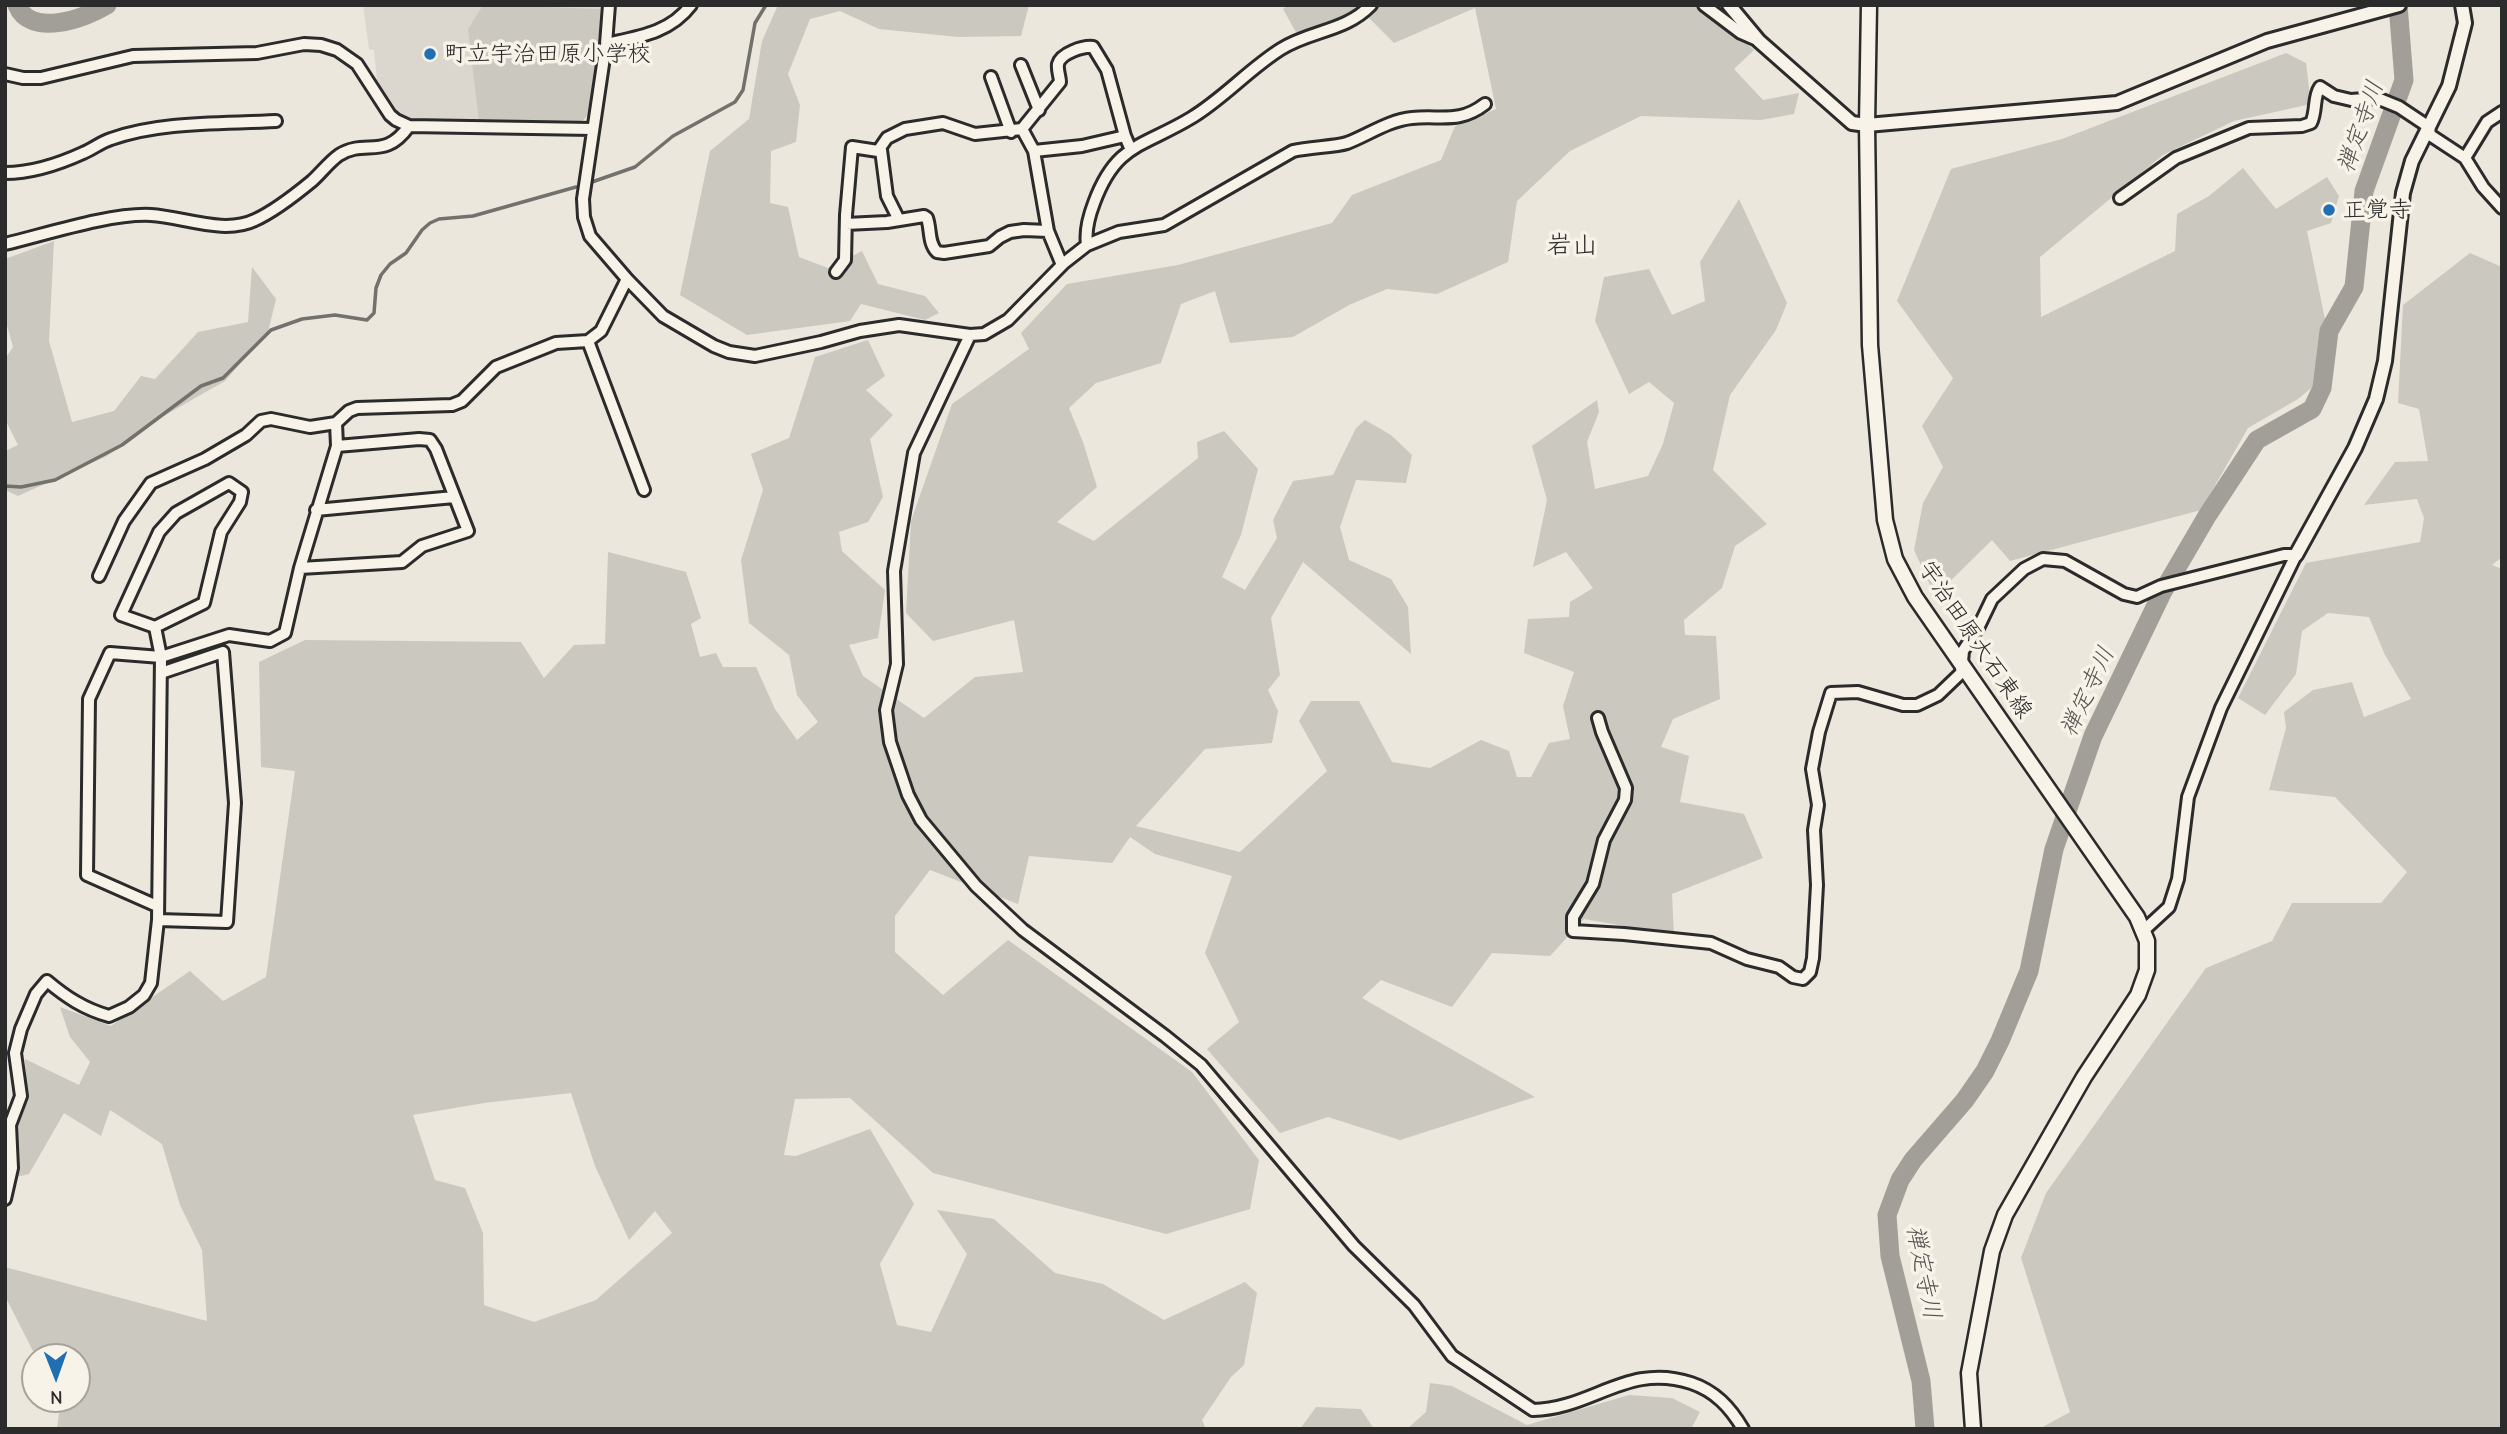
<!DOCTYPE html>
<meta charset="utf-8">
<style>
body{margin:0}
#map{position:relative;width:2507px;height:1434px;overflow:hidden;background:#ebe7dd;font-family:"Comic Neue",sans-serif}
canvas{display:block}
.frame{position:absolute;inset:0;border:7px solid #2b2b2b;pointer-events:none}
.north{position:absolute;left:21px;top:1343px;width:70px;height:70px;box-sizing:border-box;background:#f7f3e8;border:2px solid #a5a39c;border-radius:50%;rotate:179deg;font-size:19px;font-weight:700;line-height:28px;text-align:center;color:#2b2b2b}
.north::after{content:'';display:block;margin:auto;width:24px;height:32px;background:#1f6fb2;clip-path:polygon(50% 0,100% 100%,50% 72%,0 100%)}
</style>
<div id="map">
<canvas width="2507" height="1434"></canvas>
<div class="frame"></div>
<div class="north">N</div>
</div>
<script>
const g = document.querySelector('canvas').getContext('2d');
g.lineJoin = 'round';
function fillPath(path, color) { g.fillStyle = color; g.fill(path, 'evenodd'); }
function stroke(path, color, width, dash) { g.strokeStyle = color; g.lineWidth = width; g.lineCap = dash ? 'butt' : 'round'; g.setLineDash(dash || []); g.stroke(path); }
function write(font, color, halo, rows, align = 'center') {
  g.font = font + ' "Comic Neue","Klee One",sans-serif'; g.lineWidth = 7; g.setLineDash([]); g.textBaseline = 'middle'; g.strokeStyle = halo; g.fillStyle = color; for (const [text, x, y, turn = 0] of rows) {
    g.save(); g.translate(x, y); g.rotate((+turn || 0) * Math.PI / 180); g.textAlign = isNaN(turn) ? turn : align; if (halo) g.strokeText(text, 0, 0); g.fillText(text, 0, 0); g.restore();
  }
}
fillPath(new Path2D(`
 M363,5H601L600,44L587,116L581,122H413L394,114L382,96L384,94L377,81L374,50L369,49Z`), '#dbd7ce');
fillPath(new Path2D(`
 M483,5L601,9L600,44L587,116L581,122H479L468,29Z
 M778,5H1029L1021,36L958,37L879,29L840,11L810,19L788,74L800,105L796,142L771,151L770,203L788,207L799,257L828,268L862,251L878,284L925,296L939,313L925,320L861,304L850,321L747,335L680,295L710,151L749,119L762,41Z
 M1288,5H1705L1754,50L1734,69L1763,100L1799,93L1794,114L1761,120L1641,116L1570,151L1517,201L1508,262L1437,294L1387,289L1349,305L1293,337L1230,343L1215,291L1181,304L1161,363L1096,383L1069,408L1083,442L1097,487L1057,522L1094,541L1198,458L1197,442L1224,431L1258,469L1241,535L1222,577L1245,590L1277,538L1273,520L1293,481L1333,475L1356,428L1365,420L1391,435L1412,455L1406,483L1356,480L1340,527L1349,560L1391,579L1408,607L1411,654L1303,562L1271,618L1280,675L1268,690L1278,711L1272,743L1205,749L1136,826L1240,852L1327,771L1299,721L1311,701H1359L1392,762L1430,768L1481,740L1509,751L1517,777H1531L1549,743L1570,739L1563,706L1574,672L1524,653L1528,619L1569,617L1570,602L1593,588L1566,552L1533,567L1547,500L1532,446L1597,400L1599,412L1587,442L1595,489L1648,476L1663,444L1674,403L1649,382L1629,394L1595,321L1604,277L1649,269L1672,315L1705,301L1700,262L1739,199L1787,303L1776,330L1730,395L1713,470L1767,524L1735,546L1722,588L1684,620L1685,635L1716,636L1720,699L1673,719L1661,747L1689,756L1680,802L1744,814L1763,858L1672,894L1674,935L1584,919L1550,956L1492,953L1452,1007L1381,980L1362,998L1535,1097L1400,1140L1328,1117L1280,1133L1207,1049L1239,1022L1205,953L1232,876L1155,854L1130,837L1112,863L1029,856L1018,904L930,870L895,916V952L943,995L1008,940L1192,1072L1259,1160L1250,1209L1166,1234L933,1173L850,1098L795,1099L784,1155L796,1156L870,1129L914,1204L880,1264L897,1325L931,1332L967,1254L937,1210L994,1219L1055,1273L1103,1284L1164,1320L1245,1282L1257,1293L1244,1365L1231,1377L1202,1420L1206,1429H57L60,1405L57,1399H77V1357H36L5,1296V1267L207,1321L202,1250L180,1205L162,1144L110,1110L101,1136L64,1113L29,1174L16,1177L17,1128L27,1100L25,1059L79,1085L90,1062L70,1037L60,1007L111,1026L190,971L223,1001L266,977L295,771L261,767L259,662L305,640L521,642L544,678L574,645L605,644L608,552L686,572L701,618L691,624L700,657L716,653L723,667H756L775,709L797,740L818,722L797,695L789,655L749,623L741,560L763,490L751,454L789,438L815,357L868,340L885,376L866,390L893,415L870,439L883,497L868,522L839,532L842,551L885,590L878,638L849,645L863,676L924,718L975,677L1023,672L1014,620L933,641L906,613L911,521L952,404L1029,349L1021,333L1067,284L1178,265L1332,223L1352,195L1441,160L1455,126L1496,109L1475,8L1394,43L1368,17L1297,34L1283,9ZM571,1093L595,1166L629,1240L655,1211L672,1233L596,1300L534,1322L484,1305L483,1233L465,1188L435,1180L413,1115L484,1103Z
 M2286,53L2306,63L2311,104L2234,121L2163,155L2040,257L2041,317L2175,251L2177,214L2209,196L2243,168L2276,209L2327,177L2339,196L2331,223L2307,231L2326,324L2315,385L2298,399L2248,428L2201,510L2010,561L1992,540L1935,596L1914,550L1923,503L1943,467L1922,426L1953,378L1897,301L1951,169L2062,139Z
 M54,241L49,341L72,422L114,411L141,376L155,379L198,332L248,322L252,267L276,299L268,332L225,381L146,426L107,456L18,496L5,490V451L18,445L5,419V359L13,347L5,318V259Z
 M2470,253L2502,267V557L2492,565L2502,569V1429H2039L2070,1412L2021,1258L2046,1193L2206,968L2272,941L2292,903H2381L2407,872L2335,797L2269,790L2286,728L2284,712L2313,690L2352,682L2364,717L2411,699L2385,655L2369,617L2328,613L2302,631L2296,674L2265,715L2238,698L2306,563L2420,542L2424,518L2417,499L2364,505L2395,462L2428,461L2419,409L2398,403L2403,305Z
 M1430,1383L1452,1386L1527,1425L1629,1395L1672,1398L1700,1412L1691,1429H1407L1426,1412Z
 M1316,1407L1361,1409L1374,1429H1300Z`), '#cbc8bf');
stroke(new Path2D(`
 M592,182L635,167L673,136L735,102L743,90L755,23L766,5
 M5,486L21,487L55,480L122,445L201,386L223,378L271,330L302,319L335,315L367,320L374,313L376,288L381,275L390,264L406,253L422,230L430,223L439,219L473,216L576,187`), '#72716c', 3.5);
stroke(new Path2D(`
 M17,5C30,38 84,19 107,5
 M1925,1429L1921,1381L1890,1256L1887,1215L1900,1180L1913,1160L1965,1100L1985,1071L2000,1041L2029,971L2054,849L2093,736L2162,593L2207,516L2257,440L2312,409L2322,388L2329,331L2354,287L2364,191L2404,80L2398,5`), '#a29f98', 19);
const minor = new Path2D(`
 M609,5L606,44L583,199L584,217L590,236L627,279L663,316L714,346L729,352L755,356L821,342L860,331L899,325L970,335L984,334L1008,320L1064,263L1087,245L1119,232L1164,225L1293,151C1310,147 1334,147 1347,143C1368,135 1389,120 1412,118C1441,115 1459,124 1485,104
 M1704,5L1741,33L1757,40
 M606,44C638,37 670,33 691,5
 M1021,65L1039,110
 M5,74L23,78H41L133,56L257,53L304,44L321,45L337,50L357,64L390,115L396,120L409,126L593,129
 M991,77L1011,132
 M1022,129L1034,151L1048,231L1062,265
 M881,150L887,196L899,220
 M1034,151L1082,146L1125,136
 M2465,158L2487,122L2502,112
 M5,173C32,173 59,164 83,153C93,149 101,142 111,139C161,121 224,124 276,121
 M2120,198L2176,158L2249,128L2302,126L2311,123C2317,111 2313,97 2320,87L2334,96L2351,100L2377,98L2399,107L2429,127L2430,135L2465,158L2483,187L2502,208
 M846,224L887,222L924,216L927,218C931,229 928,243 937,252L944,253L989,246L1000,237L1010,232L1024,230L1048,231
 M5,244C47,234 110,213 151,215C184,217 224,235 255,220C275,211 295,195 312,181C321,173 329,162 339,155C366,138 384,161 409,126
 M1087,245C1085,231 1089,216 1094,203C1116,143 1143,147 1191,118C1223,99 1249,69 1281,49C1311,30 1345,32 1371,5
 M836,272L845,260L846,215L852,147L878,151L887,138L905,129L943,123L975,134L1022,129L1060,82C1060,77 1057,70 1058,64C1061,53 1083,46 1093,47L1107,70L1125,136L1131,150
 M970,335L914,453L894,571L897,664L886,710L890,742L908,795L921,820L976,886L1023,930L1165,1036L1201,1065L1354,1246L1414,1305L1452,1356L1533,1410C1592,1409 1628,1362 1691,1383C1715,1391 1730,1407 1743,1429
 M588,341L644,490
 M316,510L454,497
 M300,568L402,562L422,546L468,531L436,449L430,440L419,439L337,446
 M99,576L124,521L151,483L205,459L246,435L261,421L271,419L310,427L336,423L349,411L357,408L452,405L462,401L496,367L556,343L588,341L601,331L627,279
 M1598,718L1602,732L1626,788L1625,800L1604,840L1593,884L1573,917V931L1624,934L1711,943L1747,959L1779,967L1793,977L1803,979L1810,972L1813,958L1817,885L1814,830L1818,805L1812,769L1819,732L1831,693L1858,692L1903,705H1917L1938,695L1961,673L1963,651L1978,628L1992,599L2024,569L2043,559L2065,561L2124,594L2137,597L2161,586L2284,555H2296L2221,708L2188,797L2178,879L2169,907L2143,931
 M157,906L87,875L89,699L110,653L161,657L229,635L270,641L285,633L300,568L337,446L336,423
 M158,920L227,922L235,803L223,652L161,673
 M5,1199L12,1168L10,1125L21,1096L15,1053L21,1029L36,994L47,981C66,997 84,1009 109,1016L129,1007L144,995L151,983L158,920L161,657L155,627L204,603L221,532L240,502L242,492L229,483L176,513L159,532L121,615L155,627`);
const tertiary = new Path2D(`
 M1729,5L1759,41L1852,123L1867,125L2117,103L2267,41L2399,5
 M2296,555L2355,448L2376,399L2385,361L2403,193L2412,161L2449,86L2465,23L2462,5`);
const secondary = new Path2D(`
 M1869,5L1867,125L1870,345L1885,520L1895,559L1915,597L2137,917L2147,941V970L2138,995L2084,1077L2053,1131L2005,1215L1992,1251L1969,1373L1973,1429`);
stroke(minor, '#2b2b2b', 16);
stroke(tertiary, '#2b2b2b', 18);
stroke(secondary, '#2b2b2b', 19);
stroke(minor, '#f7f3e8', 10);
stroke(tertiary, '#f7f3e8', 12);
stroke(secondary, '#f7f3e8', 14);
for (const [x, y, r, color] of [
 [430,54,7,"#1f6fb2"],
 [2329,210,7,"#1f6fb2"]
]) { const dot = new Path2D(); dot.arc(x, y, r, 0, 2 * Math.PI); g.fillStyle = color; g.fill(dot); stroke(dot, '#f7f3e8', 2.5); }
write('23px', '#2b2b2b', '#f7f3e8', [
 ["町立宇治田原小学校",444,54],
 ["正覚寺",2343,210]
], 'left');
write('23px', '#2b2b2b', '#f7f3e8', [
 ["宇治田原大石東線",1975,640,56]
]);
write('italic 24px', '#555451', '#f7f3e8', [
 ["禅定寺川",2361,127,-71],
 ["禅定寺川",2088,692,-65],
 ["禅定寺川",1923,1272,79]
]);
write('26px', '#2b2b2b', '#f7f3e8', [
 ["岩山",1572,246]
]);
</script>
